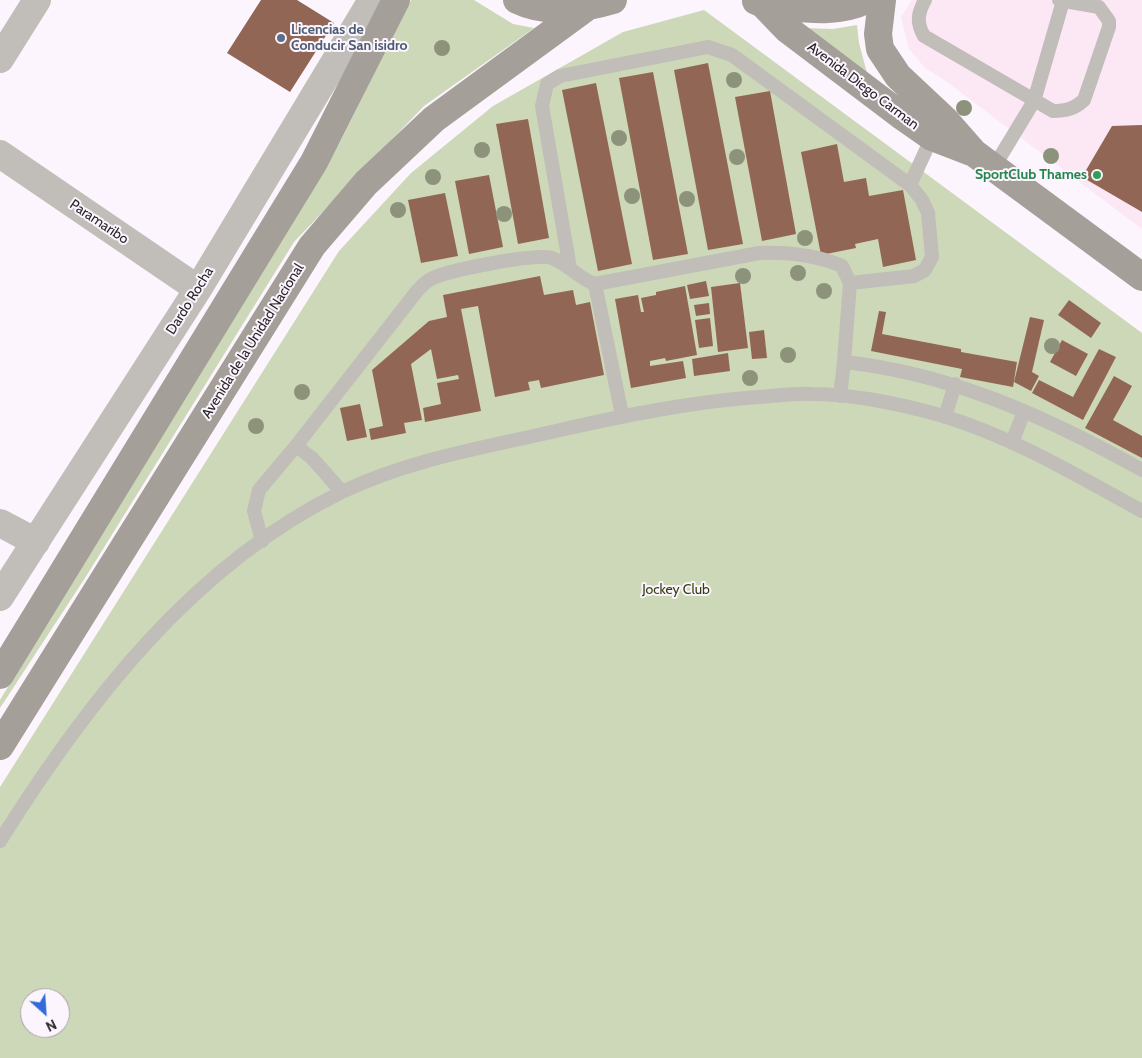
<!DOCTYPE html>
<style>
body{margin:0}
#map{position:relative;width:1142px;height:1058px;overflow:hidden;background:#fcf5fe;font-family:Cabin,sans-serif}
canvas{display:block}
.north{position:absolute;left:20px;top:988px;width:50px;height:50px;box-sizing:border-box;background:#fcf5fe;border:1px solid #a7a2a9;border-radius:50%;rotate:154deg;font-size:14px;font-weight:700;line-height:20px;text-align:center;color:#282529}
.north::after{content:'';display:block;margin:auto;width:18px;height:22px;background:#326bd9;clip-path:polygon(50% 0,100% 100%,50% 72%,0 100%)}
</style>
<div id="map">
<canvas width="1142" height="1058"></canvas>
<div class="north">N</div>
</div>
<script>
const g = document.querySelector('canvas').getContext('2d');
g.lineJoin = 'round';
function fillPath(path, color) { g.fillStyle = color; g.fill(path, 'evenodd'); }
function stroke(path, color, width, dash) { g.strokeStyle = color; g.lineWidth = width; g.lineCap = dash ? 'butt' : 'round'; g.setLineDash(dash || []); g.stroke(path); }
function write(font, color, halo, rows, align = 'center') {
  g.font = font + ' Cabin,sans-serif'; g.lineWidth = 4; g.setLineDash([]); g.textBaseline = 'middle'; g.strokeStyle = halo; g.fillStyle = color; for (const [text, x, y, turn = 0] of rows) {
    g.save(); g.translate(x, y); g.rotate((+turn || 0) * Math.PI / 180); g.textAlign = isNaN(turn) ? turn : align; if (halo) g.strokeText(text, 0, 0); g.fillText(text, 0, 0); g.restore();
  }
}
fillPath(new Path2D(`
 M912,0H1142V229L943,79L925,68L909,49L901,17Z`), '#fce7f5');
fillPath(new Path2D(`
 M411,0H474L513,24L534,28L424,106L294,242L85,578L0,708V700L340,142Z
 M704,10L1142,333V1058H0V787L339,251L411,173L493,106L623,32ZM30,998H60V1028H30Z
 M857,25L859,43L867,73L804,28L833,29Z`), '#ccd8b7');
fillPath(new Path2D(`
 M261,0H297L334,23L290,92L227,53Z
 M708,63L743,244L708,250L674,70Z
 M653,72L688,254L653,260L619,78Z
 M596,83L632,264L598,271L562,90Z
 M770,91L796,234L762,241L735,97Z
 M528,119L549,238L518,244L496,124Z
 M1142,125V212L1082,177L1112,126Z
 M837,144L844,182L866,178L869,196L903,190L916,260L883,267L878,239L855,244L856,248L821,255L801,152Z
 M489,175L503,247L469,254L455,181Z
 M445,193L458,256L421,263L408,200Z
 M540,276L544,295L573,290L576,305L590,302L604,375L541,388L539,380L528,382L530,390L495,397L478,306L461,309L481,411L425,422L423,408L441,404L437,383L459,379L458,375L437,379L431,349L411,364L422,420L404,423L406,433L371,440L369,429L383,426L372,370L429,321L447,317L443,295Z
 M706,281L709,296L690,299L687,285Z
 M740,283L748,348L718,352L711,287Z
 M685,286L697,355L666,361L665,358L650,361V366L683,361L686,378L631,388L615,299L638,295L641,312H644L641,298L656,295V292Z
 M1069,300L1101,323L1091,338L1058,315Z
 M709,303L710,314L696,316L694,305Z
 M879,311L886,312L882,334L961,349V352L1017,362L1013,387L960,377L962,369L871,351Z
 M1030,317L1044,320L1032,372L1039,376L1031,391L1014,382Z
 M710,318L713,346L699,348L695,320Z
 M764,330L767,358L752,359L749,332Z
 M1062,340L1088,354L1076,376L1050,362Z
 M1099,349L1116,357L1083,420L1032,393L1039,380L1073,397Z
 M728,353L730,371L694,376L692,359Z
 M1114,376L1132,386L1113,420L1142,436V458L1085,428Z
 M360,404L367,437L347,441L340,408Z`), '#926654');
stroke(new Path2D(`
 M925,0C918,13 916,22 924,36L1053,111C1066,111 1074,109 1084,100L1109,27V21L1099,7L1059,0
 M994,167L1034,101L1063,1
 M910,185L932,137
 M570,268L542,106L547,84L560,76L708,47L732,55L910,185L922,200L928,213L932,257L925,270L914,276L850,283
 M595,284L622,415
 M840,396L844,362
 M945,417L955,384
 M1012,443L1024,411
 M296,446L312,458L342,492
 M262,541L254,511L259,490L296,446L417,291C421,287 426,281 431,279C448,270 536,253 552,258C568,264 579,279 595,284L759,253C787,252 816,255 842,266L850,283L844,362C950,373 1049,418 1142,470
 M0,841C86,704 193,564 342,492C410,459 487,447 560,430C626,415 691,402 758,397C776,396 794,393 811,394C855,394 901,404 943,416C1013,437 1078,476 1142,511`), '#c1bdb8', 14);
stroke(new Path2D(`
 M0,59L37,0
 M0,154L198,289
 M0,523L36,542
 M0,597L198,289L372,0`), '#c1bdb8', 28);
stroke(new Path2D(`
 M517,0C548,15 582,9 613,0
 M882,0L878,34L880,49L898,76L945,120L974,153L1142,277
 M756,1L763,4C797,7 834,16 866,0
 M763,4L787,29L902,116L932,137L971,152
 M0,675L314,162L396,0
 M0,746L312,246L366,183L434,119L587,7`), '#a59f99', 28);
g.fillStyle = '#8d927b';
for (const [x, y] of [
 [442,48],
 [734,80],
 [964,108],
 [619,138],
 [482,150],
 [1051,156],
 [737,157],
 [433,177],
 [632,196],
 [687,199],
 [398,210],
 [504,214],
 [805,238],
 [798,273],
 [743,276],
 [824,291],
 [1052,346],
 [788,355],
 [750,378],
 [302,392],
 [256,426]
]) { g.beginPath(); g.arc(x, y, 8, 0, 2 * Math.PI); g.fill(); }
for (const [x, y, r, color] of [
 [281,38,5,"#5c6f8a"],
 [1097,175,5,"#2e9e5b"]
]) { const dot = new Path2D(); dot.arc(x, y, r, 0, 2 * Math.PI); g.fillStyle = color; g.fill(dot); stroke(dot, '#fcf5fe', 2); }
write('bold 14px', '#4e5e75', '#fcf5fe', [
 ["Licencias de",291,30],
 ["Conducir San isidro",291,46]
], 'left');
write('14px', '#282529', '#fcf5fe', [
 ["Avenida Diego Carman",863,86,37],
 ["Paramaribo",99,222,34],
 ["Dardo Rocha",190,301,-58],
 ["Avenida de la Unidad Nacional",253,341,-58]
]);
write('bold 14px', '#27864d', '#fcf5fe', [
 ["SportClub Thames",1087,175]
], 'right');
write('14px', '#32410f', '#fcf5fe', [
 ["Jockey Club",676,590]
]);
</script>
